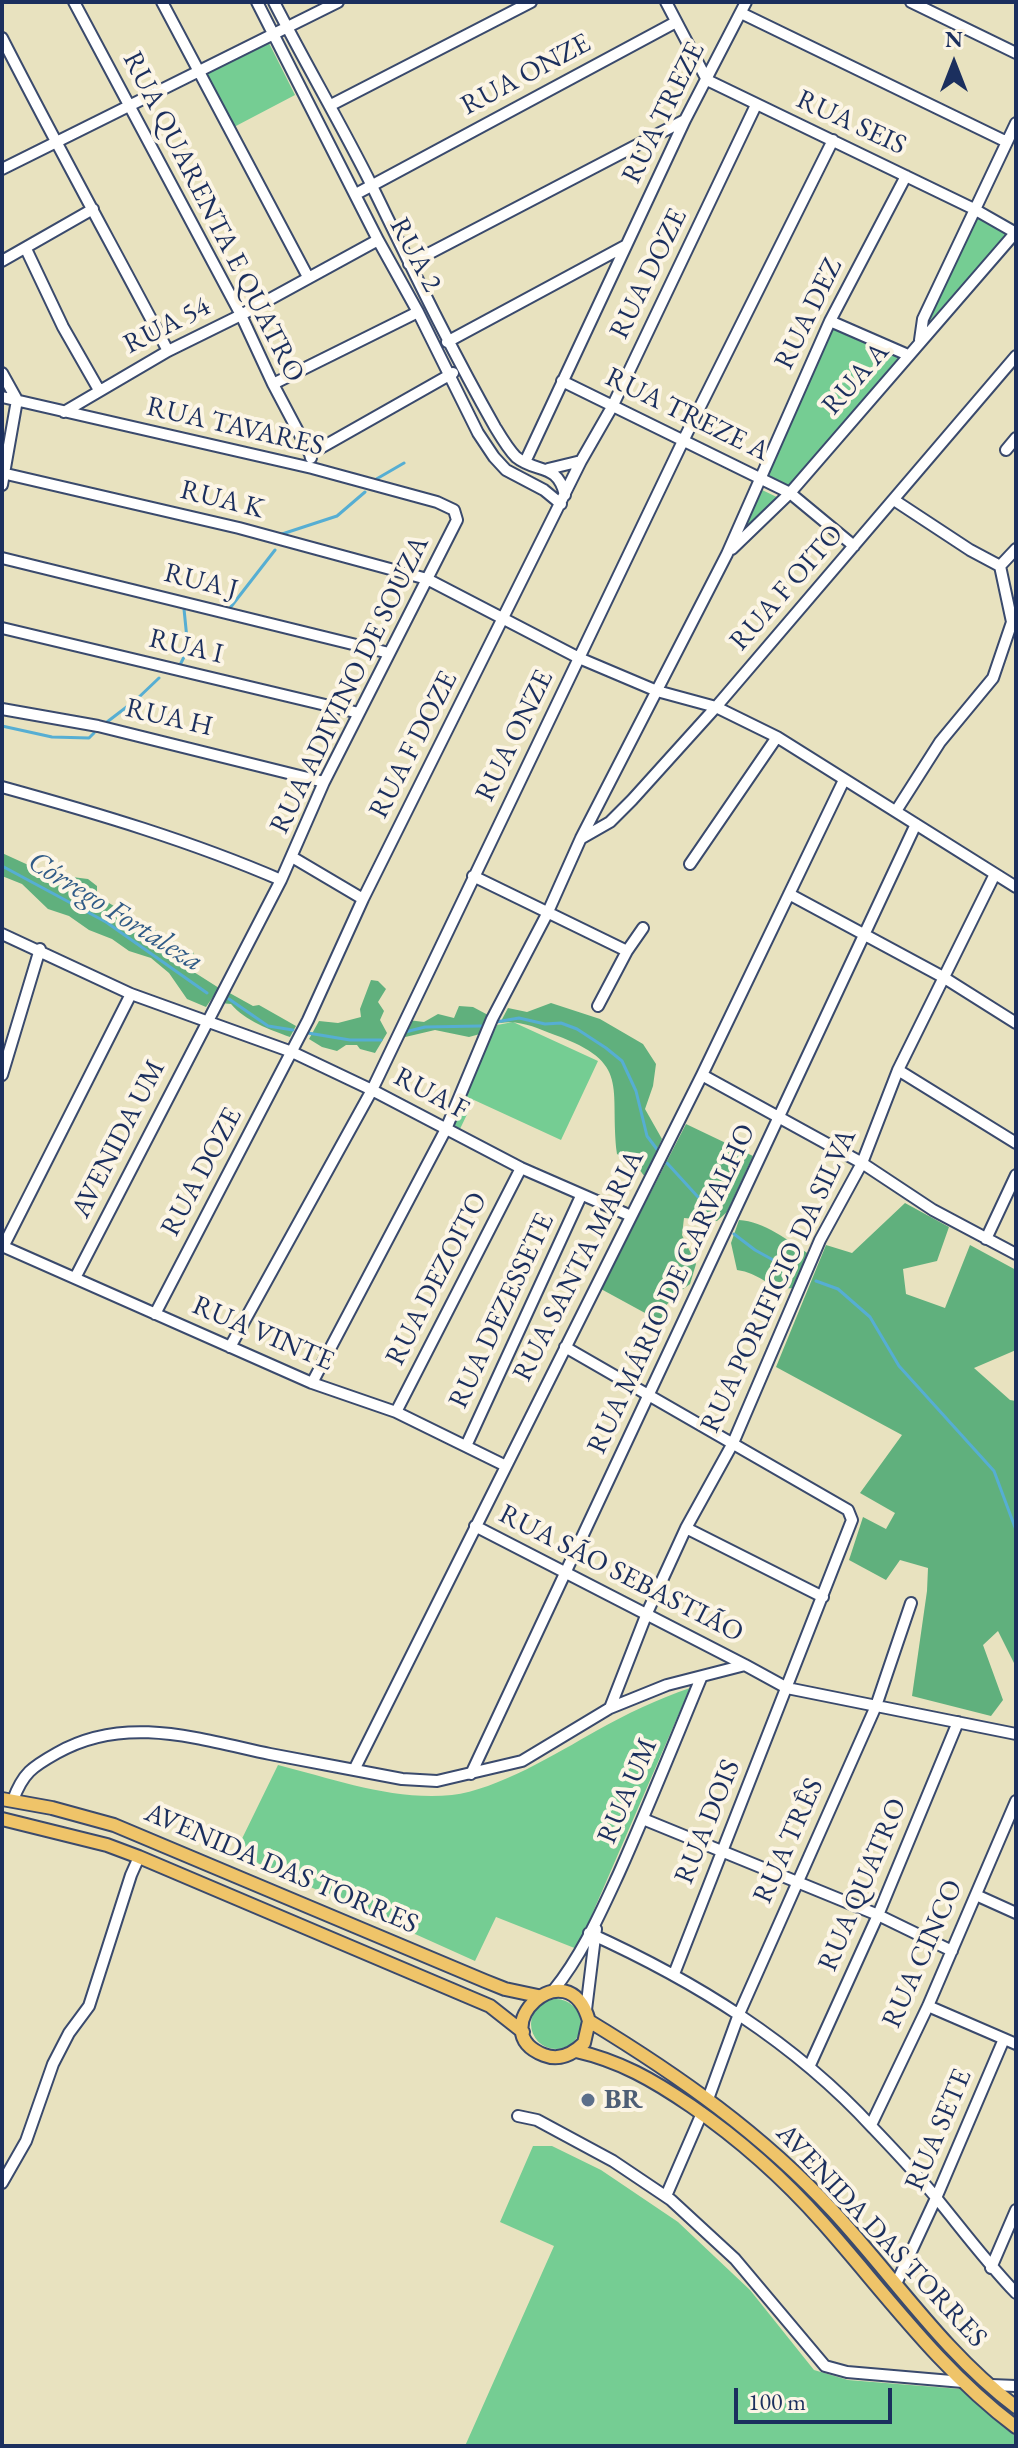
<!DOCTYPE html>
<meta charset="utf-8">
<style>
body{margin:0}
#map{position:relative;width:1018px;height:2448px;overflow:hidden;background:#e8e2bf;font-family:"EB Garamond",serif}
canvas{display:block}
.frame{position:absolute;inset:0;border:4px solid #1b2f5e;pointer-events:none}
.north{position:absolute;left:914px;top:24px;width:80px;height:80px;-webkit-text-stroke:6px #fcf5e5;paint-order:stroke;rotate:0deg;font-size:22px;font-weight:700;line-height:32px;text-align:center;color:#1b2f5e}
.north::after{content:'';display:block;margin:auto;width:28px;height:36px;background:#1b2f5e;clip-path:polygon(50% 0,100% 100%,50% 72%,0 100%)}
.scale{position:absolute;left:734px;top:2388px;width:158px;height:36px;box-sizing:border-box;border:4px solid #1b2f5e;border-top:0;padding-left:10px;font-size:24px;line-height:28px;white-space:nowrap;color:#1b2f5e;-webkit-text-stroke:6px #fcf5e5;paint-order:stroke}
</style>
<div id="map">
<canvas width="1018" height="2448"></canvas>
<div class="frame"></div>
<div class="north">N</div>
<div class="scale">100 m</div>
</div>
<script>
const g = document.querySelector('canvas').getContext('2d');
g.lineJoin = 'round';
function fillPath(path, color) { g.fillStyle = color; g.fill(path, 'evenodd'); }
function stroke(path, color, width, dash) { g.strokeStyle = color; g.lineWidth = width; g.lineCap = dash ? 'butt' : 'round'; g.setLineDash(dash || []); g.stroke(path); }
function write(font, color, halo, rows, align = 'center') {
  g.font = font + ' "EB Garamond",serif'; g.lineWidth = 8; g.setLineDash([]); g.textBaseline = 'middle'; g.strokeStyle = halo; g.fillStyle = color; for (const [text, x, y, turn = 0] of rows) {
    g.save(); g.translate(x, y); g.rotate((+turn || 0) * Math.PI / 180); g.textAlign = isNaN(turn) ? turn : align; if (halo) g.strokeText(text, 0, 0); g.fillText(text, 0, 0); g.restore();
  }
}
fillPath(new Path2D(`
 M269,43L295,95L234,127L206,74Z
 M976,216L1008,235L925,326Z
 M833,328L899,357L790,486L766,474Z
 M760,489L781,499L731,548Z
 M513,1022L598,1061L561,1140L474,1100L459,1131L455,1128L454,1118L497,1025Z
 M690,1688L577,1949L496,1917L475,1961L235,1853L278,1765C334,1779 393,1801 452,1795C497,1790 557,1753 596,1731C626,1714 658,1699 690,1688Z
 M531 2024a25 25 0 1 1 50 0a25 25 0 1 1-50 0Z
 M533,2146H552L601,2170L678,2222L750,2290L814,2370L848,2380L960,2389L1016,2437V2446H465L554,2246L500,2222Z`), '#75cd93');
fillPath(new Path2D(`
 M2,853L48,874L88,879L97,886V896L194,953L186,967L219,988L206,1007L187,999L169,973L151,958L129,951L112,939L89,930L69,916L48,909L22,884L2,876Z
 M371,980L378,981L386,989L378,1002L384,1011L380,1020L387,1033L375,1053L360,1049L357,1045H346L337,1051L322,1047L309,1039L319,1021L338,1023L361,1017L360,1009Z
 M226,991L253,1006L259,1005L296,1026L290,1037C271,1030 245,1021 231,1004L220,1003Z
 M551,1003L600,1019L643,1044L656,1064L653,1086L645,1109L662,1139L645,1177L636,1165L617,1154C609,1086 632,1063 555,1035C536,1028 521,1020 500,1023L508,1008L527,1012Z
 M459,1006L473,1007L488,1015L480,1034L469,1037L435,1030L401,1038L408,1020L424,1022L438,1014L454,1018Z
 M686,1124L753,1156L727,1212L717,1221L684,1218L682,1235L696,1264L690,1284L675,1295L664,1308L667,1325L601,1289Z
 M905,1203L949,1227L937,1261L903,1269L906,1294L945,1308L970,1245L1016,1270V1350L974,1368L1010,1400L1016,1401V1667L998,1631L983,1645L1003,1700L991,1716L912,1696L927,1591L928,1568L900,1560L886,1580L849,1560L863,1517L886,1529L895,1513L860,1493L902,1435L776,1367L826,1245L852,1253Z
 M739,1220C764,1221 788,1241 809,1254L794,1288C770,1291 761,1273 737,1270L731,1243Z`), '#60b07d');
stroke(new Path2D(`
 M373,481L404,463
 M279,535L337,516L365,492
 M230,608L275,550
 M179,667L188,649L184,609
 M107,722L137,699L159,678
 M2,726L52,737L89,738L94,733
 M2,866L106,922L207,993
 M229,999L268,1026L293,1030
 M496,1022L519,1018L545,1024L561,1023L577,1029L606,1048L622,1061L636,1091L647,1136L659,1152
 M405,1032L425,1027L481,1026
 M308,1033L350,1040H381
 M667,1163L698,1197L718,1208
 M734,1234L755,1250L793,1271
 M816,1281L838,1289L870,1317L899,1366L994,1471L1016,1530`), '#56aed3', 3);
const minor = new Path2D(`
 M74,2L241,315L273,384L310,454
 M162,2L308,277
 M257,2L378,240L418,312L478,433L494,457L506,470L544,490L561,504
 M274,2C305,63 340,122 371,184C411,266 450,348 495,427C501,437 508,449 516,457C537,474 557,462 565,495
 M666,2L707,80L974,209L1016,233
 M911,2L1016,53
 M741,13L1007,142
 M2,38C56,144 113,247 168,351
 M331,105L531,2
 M2,169L338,2
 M356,194L676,22
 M26,249L63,327L99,390
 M2,261L93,209
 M409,264L685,120
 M830,321L908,355
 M920,340L923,319L1016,123
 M447,342L625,246
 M2,373L17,400L2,485
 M562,381L790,493L854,546
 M273,384L418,312
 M2,397L312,468L437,502L454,510L457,520L324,782L281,880L75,1278
 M64,412L168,351L241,315L378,240
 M1006,450L1016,438
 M311,458L310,454L453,373
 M525,462L685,120L746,2
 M548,469L581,461
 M2,473L239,528L427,579L579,658L657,691L716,707L777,737L1016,887
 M894,500L970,550L1000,566
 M732,549L790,493L1016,232
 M2,558L389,653
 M1000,566L1012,622L1016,625
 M1000,566L1016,549
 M2,628L359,713
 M2,709L98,726L324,782
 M2,787C96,813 191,841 281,880
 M896,811L940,742L993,678L1012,622
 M582,838L610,822L632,800L716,707L1016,356
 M292,857L363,899
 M690,864L777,737
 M473,876L627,951
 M789,894L943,977L1016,1023
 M2,934L131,994L292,1052L372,1090L521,1168L631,1216
 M598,1006L627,951L643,928
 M898,1070L1016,1143
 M2,1075L40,949
 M702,1075L862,1163L933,1210L1016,1254
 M986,1239L1016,1175
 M2,1246L312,1383L396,1412L506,1466
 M3,1247L131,994
 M155,1314L308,1020L363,899L581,461L612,407L756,105
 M230,1347L372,1090L683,441L833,140
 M565,1347L848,1510L852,1520L674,1974
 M312,1383L446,1129L492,1019L547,914L581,838L727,554L830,321L906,176
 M396,1412L521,1168
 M466,1446L581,1196
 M475,1526L745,1665
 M686,1528L823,1597
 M610,1708L647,1613L686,1528L733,1443L820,1240L862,1163L898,1070L995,874
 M354,1770L702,1075L844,780
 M471,1774L916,824
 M13,1800C23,1773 32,1767 57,1753C125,1714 199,1739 270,1754C314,1762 358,1771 402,1779L437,1781L522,1761L610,1708L667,1685L745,1665L787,1688L1016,1734
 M643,1819L878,1915L952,1951
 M976,1895L1016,1913
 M589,1933C695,1981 794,2042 873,2128C895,2151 918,2175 938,2200C964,2232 988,2264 1016,2293
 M553,1991C582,1955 600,1914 619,1873C648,1808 674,1743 701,1678
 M928,2006L1016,2044
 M586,2010L596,1929
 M810,2065L878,1915L958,1722
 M708,2099L739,2014L876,1706L911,1603
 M518,2116L537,2120L613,2161L671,2200L735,2259L825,2366L847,2372L963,2382
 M871,2125L928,2006L1016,1801
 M2,2183L26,2141L53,2064L69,2033L89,2006L131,1875L139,1857
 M666,2196L702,2113
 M991,2268L1016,2210
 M896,2284L936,2198L1004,2039
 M991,2385L1016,2386`);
const major = new Path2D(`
 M2,1799L52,1808L114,1825L485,1981L505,1989L538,1996
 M2,1819L107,1845L139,1857L490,2006L523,2032
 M589,2021L584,2043C573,2054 559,2061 544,2055C481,2031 568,1946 589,2021C678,2075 762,2134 833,2211C894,2277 944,2353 1016,2407
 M576,2051C620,2061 653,2080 691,2106C739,2139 784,2179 823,2223C885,2293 940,2370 1016,2427`);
stroke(minor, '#3a4a6d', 14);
stroke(major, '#3a4a6d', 16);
stroke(minor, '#fff', 10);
stroke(major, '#efc469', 12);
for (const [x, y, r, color] of [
 [588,2100,8,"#5c6f8a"]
]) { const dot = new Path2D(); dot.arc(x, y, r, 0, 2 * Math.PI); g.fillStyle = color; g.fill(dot); stroke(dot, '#fcf5e5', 3); }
write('28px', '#1b2f5e', '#fcf5e5', [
 ["RUA ONZE",526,75,-28],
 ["RUA TREZE",664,113,-64],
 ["RUA SEIS",851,123,25],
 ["RUA QUARENTA E QUATRO",213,217,63],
 ["RUA 2",415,255,62],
 ["RUA DOZE",649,274,-64],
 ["RUA DEZ",809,314,-64],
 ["RUA 54",167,326,-27],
 ["RUA A",856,379,-49],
 ["RUA TREZE A",687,415,26],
 ["RUA TAVARES",235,427,13],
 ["RUA K",222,500,14],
 ["RUA J",201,582,14],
 ["RUA F OITO",787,588,-49],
 ["RUA I",186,647,13],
 ["RUA ADIVINO DE SOUZA",350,685,-64],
 ["RUA H",169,718,13],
 ["RUA ONZE",515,736,-64],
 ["RUA F DOZE",414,745,-63],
 ["RUA F",431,1094,28],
 ["AVENIDA UM",119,1139,-63],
 ["RUA DOZE",202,1172,-62],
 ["RUA SANTA MARIA",579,1266,-63],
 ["RUA DEZOITO",437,1279,-63],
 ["RUA PORIFICIO DA SILVA",779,1281,-65],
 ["RUA MÁRIO DE CARVALHO",672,1289,-65],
 ["RUA DEZESSETE",502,1311,-65],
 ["RUA VINTE",263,1334,23],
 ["RUA SÃO SEBASTIÃO",621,1574,27],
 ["RUA UM",628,1791,-67],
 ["RUA DOIS",708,1822,-68],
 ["RUA TRÊS",789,1841,-66],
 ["AVENIDA DAS TORRES",281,1869,23],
 ["RUA QUATRO",863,1885,-67],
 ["RUA CINCO",923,1954,-66],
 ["RUA SETE",939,2130,-67],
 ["AVENIDA DAS TORRES",881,2236,47]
]);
write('bold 28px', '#4e5e75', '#fcf5e5', [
 ["BR",604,2100]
], 'left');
write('italic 30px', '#305b87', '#fcf5e5', [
 ["Córrego Fortaleza",115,912,32]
]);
</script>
